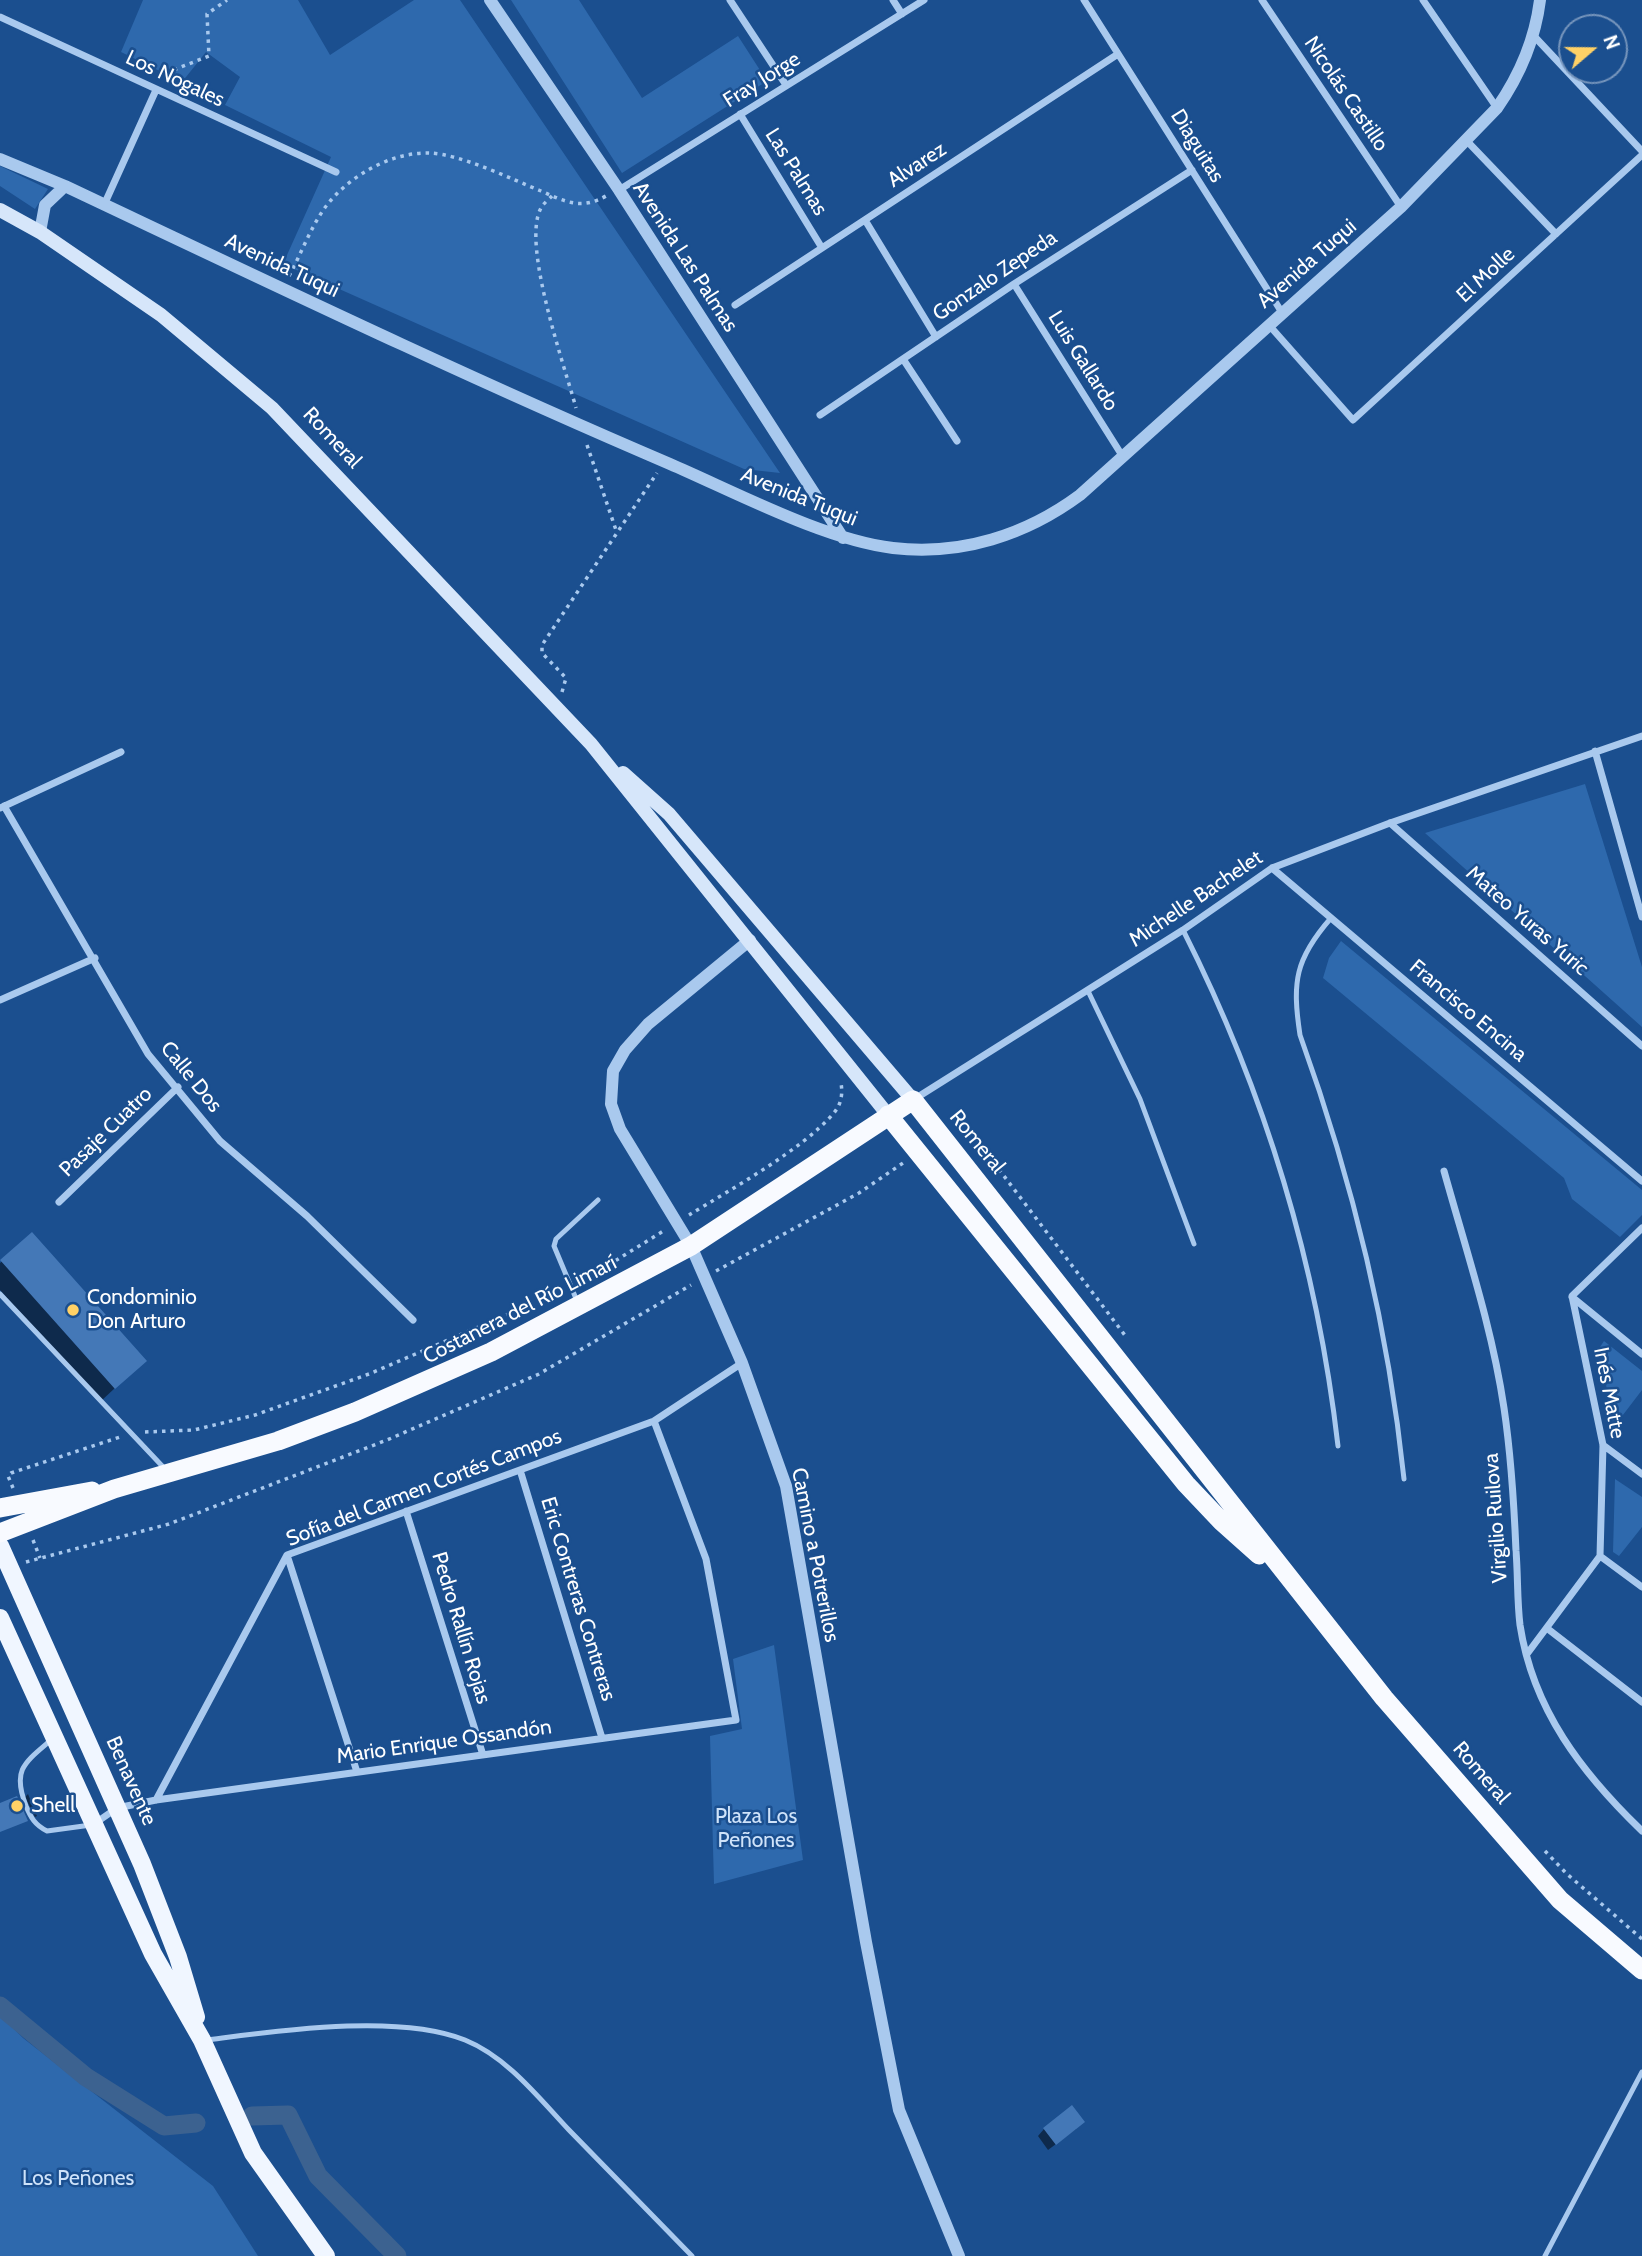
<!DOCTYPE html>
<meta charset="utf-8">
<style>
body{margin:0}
#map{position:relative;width:1642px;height:2256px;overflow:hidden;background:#1b4f8f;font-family:Cabin,sans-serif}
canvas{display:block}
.north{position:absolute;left:1558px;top:14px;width:70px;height:70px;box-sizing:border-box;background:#1b4f8f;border:2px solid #7695bc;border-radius:50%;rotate:70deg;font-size:19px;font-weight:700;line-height:28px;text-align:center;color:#fff}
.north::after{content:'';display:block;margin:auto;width:24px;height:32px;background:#ffd166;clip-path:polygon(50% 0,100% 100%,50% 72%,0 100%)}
</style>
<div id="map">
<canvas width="1642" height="2256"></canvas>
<div class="north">N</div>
</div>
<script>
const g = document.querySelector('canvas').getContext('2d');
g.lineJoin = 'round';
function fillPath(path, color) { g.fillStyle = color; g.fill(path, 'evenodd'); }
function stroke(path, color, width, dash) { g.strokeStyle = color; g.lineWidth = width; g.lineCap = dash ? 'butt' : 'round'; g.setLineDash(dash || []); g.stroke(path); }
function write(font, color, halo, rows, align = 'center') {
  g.font = font + ' Cabin,sans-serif'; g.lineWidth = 5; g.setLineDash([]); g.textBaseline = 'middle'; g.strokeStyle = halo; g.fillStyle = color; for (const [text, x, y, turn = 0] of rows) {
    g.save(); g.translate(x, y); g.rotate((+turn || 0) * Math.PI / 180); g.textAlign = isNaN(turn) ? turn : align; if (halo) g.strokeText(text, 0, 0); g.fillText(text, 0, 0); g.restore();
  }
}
fillPath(new Path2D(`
 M143,0H298L330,55L414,0H460L780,473L744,469L283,264L331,157L225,105L240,77L206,52L182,82L121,52Z
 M511,0H579L642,98L738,36L767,81L622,173Z
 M0,166L48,189L35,209L0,186Z
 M1585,784L1642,967V1027L1425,833Z
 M1341,941L1642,1190V1215L1620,1237L1572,1199L1564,1178L1323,978L1329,958Z
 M1604,1341L1642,1371V1390L1613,1428L1600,1347Z
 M1615,1479L1642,1497V1527L1619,1556L1613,1552Z
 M774,1645L803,1860L714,1884L710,1736L742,1729L733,1659Z
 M0,2015L23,2038L213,2186L258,2256H0Z`), '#2e69ad');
fillPath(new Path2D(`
 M31,1234L130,1374L100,1402L0,1290V1263Z
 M28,1794L37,1816L35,1817L25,1797Z
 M1044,2129H1076L1048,2150L1038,2136Z`), '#0007');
stroke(new Path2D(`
 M0,2006L86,2077L164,2126L196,2123
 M252,2116L288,2115L318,2176L397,2256`), '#3c6290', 19);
fillPath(new Path2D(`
 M32,1232L147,1361L115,1389L0,1260Z
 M17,1796L28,1821L0,1832V1803Z
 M1072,2105L1085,2122L1056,2145L1043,2128Z`), '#4478b7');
stroke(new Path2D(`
 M158,76L209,56L207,14L227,0
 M552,196C549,199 543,204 541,208C521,244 565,367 576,408
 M289,276C301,254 310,229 324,209C346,178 389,152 429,153C461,154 511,179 541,191C566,202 581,210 606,196
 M587,445L617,533
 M562,692L566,678L542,653V645L657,473
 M956,1127L963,1122L1127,1338
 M689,1215C730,1190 803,1149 833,1114C841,1105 843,1095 841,1083
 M716,1271L859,1193L903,1163
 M594,1274L665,1230
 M145,1432L194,1430L255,1415L369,1374L562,1291
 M13,1488L8,1476L11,1473L120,1437
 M33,1540L40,1558
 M26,1562L169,1524L387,1440L539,1374L691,1285
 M1545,1851L1567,1874L1642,1939`), '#a9c9ee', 3.5, [3.5, 5]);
stroke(new Path2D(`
 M1331,918C1295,959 1292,982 1300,1035C1352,1179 1388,1326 1404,1479
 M1183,930C1266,1094 1317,1264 1338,1446
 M1088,991L1140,1099L1194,1244
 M0,1294L165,1469
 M577,1301L554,1246L556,1239L598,1200
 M51,1740C24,1763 12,1770 26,1806C31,1818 35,1825 47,1831L91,1825
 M206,2040C278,2031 397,2013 465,2040C507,2057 538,2097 569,2130C610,2172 651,2214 692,2256
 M1545,2256L1642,2072`), '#a9c9ee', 5);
stroke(new Path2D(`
 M730,0L786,85
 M893,0L902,14
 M1084,0L1281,311
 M1262,0L1401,207
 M1423,0L1497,108
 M0,17L336,172
 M1533,35L1642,151
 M740,114L822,248
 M1465,139L1556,234
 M619,190L924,0
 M104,205L156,90
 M865,220L936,337
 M1014,284L1123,457
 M735,305L1118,54
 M1268,324L1353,420L1642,155
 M903,359L957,441
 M820,415L1014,284L1192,170
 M1595,751L1642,917
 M4,806L148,1054L220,1141L307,1216L413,1320
 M0,808L121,752
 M1390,823L1642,1046
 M1272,868L1642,1181
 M0,1000L95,958
 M913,1100L1183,930L1272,868L1390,823L1642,736
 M1444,1171C1466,1250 1492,1327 1504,1408C1511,1455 1514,1503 1516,1551C1518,1575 1517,1601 1520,1625C1533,1710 1582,1773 1642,1831
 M59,1202L178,1087
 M1572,1297L1642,1354
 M1603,1445L1642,1474
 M520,1470L602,1738
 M406,1511L483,1755
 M287,1555L357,1772
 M1600,1556L1642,1587
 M1548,1629L1642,1702
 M1527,1654L1600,1556L1603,1445L1572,1296L1642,1228
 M156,1800L287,1555L654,1421L742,1363
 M94,1824L117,1808L156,1800L736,1720L706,1559L654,1421`), '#a9c9ee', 7);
stroke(new Path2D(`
 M490,0L619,190L843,538
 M0,159L65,186C266,281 466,377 670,464C735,492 825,540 893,548C961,556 1026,535 1080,495L1401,207L1497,108C1520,75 1535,40 1540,0
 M40,232L45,205L65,186
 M750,940L648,1024L625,1050L613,1071L611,1104L620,1129L691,1246L742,1363L786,1486L866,1942L899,2110L959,2256`), '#a9c9ee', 12);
stroke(new Path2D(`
 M0,210L40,232L161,315L272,408L591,744L888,1115
 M623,773L669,814L913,1100`), '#d6e6fa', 14);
stroke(new Path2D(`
 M0,1546L142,1864L178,1957L196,2017
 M0,1618L153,1954L202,2040L253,2153L326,2256`), '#f0f6ff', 18);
stroke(new Path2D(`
 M888,1115L1186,1484L1222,1522L1259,1555
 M0,1508L92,1491
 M0,1533L114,1489L278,1441L355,1412L491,1352L691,1246L913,1100L1384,1698L1560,1900L1642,1970`), '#f8faff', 19);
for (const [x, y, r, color] of [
 [73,1310,7,"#ffd166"],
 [17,1806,7,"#ffd166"]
]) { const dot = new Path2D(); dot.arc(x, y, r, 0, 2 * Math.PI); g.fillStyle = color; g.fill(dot); stroke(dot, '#1b4f8f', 2.5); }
write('21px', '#fff', '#1b4f8f', [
 ["Los Nogales",175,79,25],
 ["Fray Jorge",762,80,-32],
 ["Nicolás Castillo",1346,94,56],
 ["Diaguitas",1197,146,58],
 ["Alvarez",917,165,-33],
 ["Las Palmas",796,172,58],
 ["Avenida Las Palmas",685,257,57],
 ["Avenida Tuqui",1307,264,-41],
 ["Avenida Tuqui",282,266,25],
 ["El Molle",1486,275,-43],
 ["Gonzalo Zepeda",995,276,-34],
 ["Luis Gallardo",1083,361,58],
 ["Romeral",332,438,47],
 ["Avenida Tuqui",799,497,22],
 ["Michelle Bachelet",1196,899,-34],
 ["Mateo Yuras Yuric",1527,921,41],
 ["Francisco Encina",1468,1011,40],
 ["Calle Dos",191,1077,51],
 ["Pasaje Cuatro",106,1132,-44],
 ["Romeral",977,1142,51],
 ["Costanera del Río Limarí",520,1310,-27],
 ["Inés Matte",1609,1393,79],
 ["Sofía del Carmen Cortés Campos",424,1488,-21],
 ["Virgilio Ruilova",1496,1518,-94],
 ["Camino a Potrerillos",815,1555,79],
 ["Eric Contreras Contreras",578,1599,73],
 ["Pedro Rallín Rojas",461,1628,73],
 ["Mario Enrique Ossandón",444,1742,-8],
 ["Romeral",1481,1773,49],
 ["Benavente",131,1781,66]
]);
write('21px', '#fff', '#1b4f8f', [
 ["Condominio",87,1298],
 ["Don Arturo",87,1322],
 ["Shell",31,1806]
], 'left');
write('21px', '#cfe3fa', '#1b4f8f', [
 ["Plaza Los",756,1817],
 ["Peñones",756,1841],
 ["Los Peñones",78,2179]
]);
</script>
